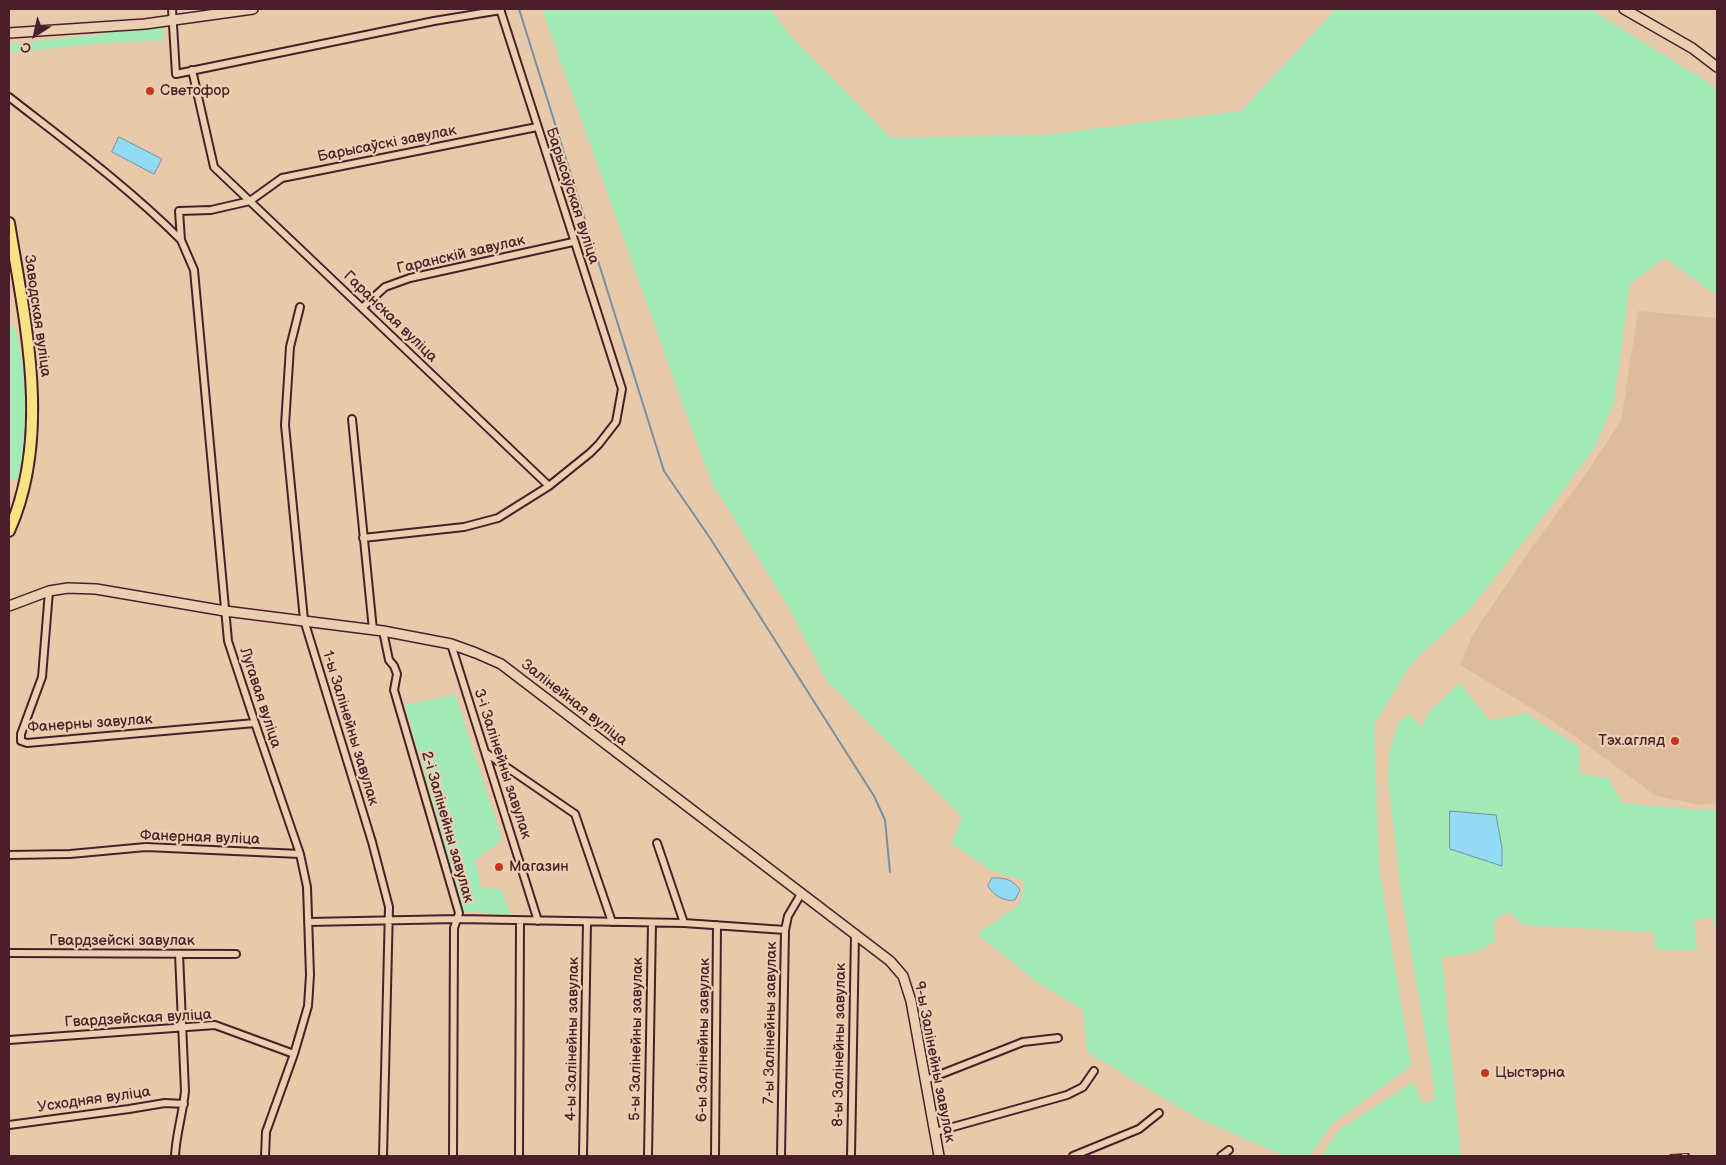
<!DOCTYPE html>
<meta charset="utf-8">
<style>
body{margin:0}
#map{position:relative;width:1726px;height:1165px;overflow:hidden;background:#e8caaa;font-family:"Balsamiq Sans",sans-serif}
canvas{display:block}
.frame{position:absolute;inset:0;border:10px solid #4a1f2b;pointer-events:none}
.north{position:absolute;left:10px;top:10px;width:50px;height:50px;-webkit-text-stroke:4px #ead0b1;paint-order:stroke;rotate:215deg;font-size:14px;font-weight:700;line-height:20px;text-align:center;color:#4a1f2b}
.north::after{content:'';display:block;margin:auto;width:18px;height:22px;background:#4a1f2b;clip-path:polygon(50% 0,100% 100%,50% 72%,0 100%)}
</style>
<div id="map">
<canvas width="1726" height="1165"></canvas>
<div class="frame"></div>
<div class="north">С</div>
</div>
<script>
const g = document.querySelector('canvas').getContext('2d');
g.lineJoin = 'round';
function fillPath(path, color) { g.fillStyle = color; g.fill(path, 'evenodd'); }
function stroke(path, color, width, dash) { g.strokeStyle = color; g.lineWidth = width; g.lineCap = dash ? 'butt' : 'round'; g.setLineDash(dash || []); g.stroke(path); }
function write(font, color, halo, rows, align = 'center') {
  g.font = font + ' "Balsamiq Sans",sans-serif'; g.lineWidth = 4.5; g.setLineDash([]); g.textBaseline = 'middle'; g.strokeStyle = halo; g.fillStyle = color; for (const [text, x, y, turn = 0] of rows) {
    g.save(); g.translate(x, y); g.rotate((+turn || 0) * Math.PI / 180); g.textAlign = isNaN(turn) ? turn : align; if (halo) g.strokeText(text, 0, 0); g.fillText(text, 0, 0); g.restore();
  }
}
fillPath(new Path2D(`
 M1638,311L1717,318V803L1701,805L1656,796L1594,750L1551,720L1460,665L1473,634L1532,547L1583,478L1621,421Z`), '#ddbb9c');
fillPath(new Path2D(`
 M542,9H771L787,32L891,138L1042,135L1241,111L1336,9H1590L1717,88V296L1665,258L1630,284L1614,402L1595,447L1551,507L1470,609L1411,664L1374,725L1379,868L1411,1066L1333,1123L1309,1156H1285L1197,1118L1087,1052L1083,1010L1037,982L977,934L1019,905L1025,881L990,870L951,843L962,817L827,681L786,603L712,483L680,397Z
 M163,27L164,40L93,44L9,53V44Z
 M9,324L15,328C27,365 30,442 17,479L13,480L9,479Z
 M1459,683L1490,721L1525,713L1579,747L1580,774L1608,778L1622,803L1697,810L1717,809V951L1713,917L1694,920L1697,950H1657L1653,932L1523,925L1509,912L1494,919L1495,941L1478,952L1442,957L1461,1156H1321L1339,1130L1413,1082L1423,1104L1434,1099V1086L1402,899L1388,781L1389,754L1398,722L1409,714L1422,728L1428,713Z
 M455,694L502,840L475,861L481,888L501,889L511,915L463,911L405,705Z`), '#a2eab7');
const water = new Path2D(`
 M119,137L162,159L154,174L112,152Z
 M1450,811L1496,815L1502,848V866L1450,849Z
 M992,878C1004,877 1014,880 1020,890L1015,900C1004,902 993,895 988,886Z`);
fillPath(water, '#93dbf4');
stroke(water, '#7690a4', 1);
stroke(new Path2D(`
 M519,9L664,471L710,538L874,796L885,820L890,872`), '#7690a4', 2);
const street = new Path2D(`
 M172,9L176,74L434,21L501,10
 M192,70L214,167L549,486
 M9,97C68,143 128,187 181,240
 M300,307L290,347L285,425L304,620L372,842L389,907L383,1156
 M362,308L385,287L410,278L573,242
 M352,419L373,630
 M363,538L464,527L498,518L549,486L590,453L599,444L616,422L622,389L500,9
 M49,591L42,677L21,734V741L27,743L255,723
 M383,631L389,660L394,666L397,674L394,690L459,913L454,928L453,1156
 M451,644L538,921
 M486,753L575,814L612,922
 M657,843L684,923
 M9,855L70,854L146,847L300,854
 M308,922L457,919L684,923L785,930
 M9,953L236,954
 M9,1040L215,1025L294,1054
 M926,1080L1023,1042L1058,1038
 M9,1125L129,1109L165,1103L184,1104
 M935,1132L1067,1095L1083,1087L1094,1071
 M175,1156C176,1134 183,1113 185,1091L179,954
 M265,1156L266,1132L294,1054L308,1006L310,975L307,887L300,854L255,723L228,641L194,270L181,240L179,211L211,210L250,201L282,178L537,127
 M519,1156L520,921
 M583,1156L587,922
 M648,1156L652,923
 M715,1156L717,925
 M781,1156L785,930L788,916L801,894
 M851,1156L855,934
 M1073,1156L1139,1129L1159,1113
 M1221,1156L1229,1150`);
const secondary = new Path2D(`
 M1624,9L1692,48L1717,67
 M9,33L145,24L253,9
 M9,606L49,591L68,588L96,589L225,611L383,631L451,644L476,653L501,664L890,961L903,976L911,1001L939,1156`);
const primary = new Path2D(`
 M9,223C25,322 52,435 9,531`);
stroke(street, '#4a1f2b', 10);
stroke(secondary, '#4a1f2b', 12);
stroke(primary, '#4a1f2b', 14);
stroke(street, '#ead0b1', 6);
stroke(secondary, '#ead0b1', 9);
stroke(primary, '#f8e281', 10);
const rail = new Path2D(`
 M1671,1156L1688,1155`);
stroke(rail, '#4a1f2b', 4);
stroke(rail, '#ead0b1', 2, [5.5]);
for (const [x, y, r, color] of [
 [150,91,5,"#c8321e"],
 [1675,741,5,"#c8321e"],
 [499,867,5,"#c8321e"],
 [1485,1073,5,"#c8321e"]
]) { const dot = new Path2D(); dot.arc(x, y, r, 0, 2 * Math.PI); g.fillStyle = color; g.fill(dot); stroke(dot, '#ead0b1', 2); }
write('15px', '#4a1f2b', '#ead0b1', [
 ["Светофор",160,91],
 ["Тэх.агляд",1665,741,"right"],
 ["Магазин",509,867],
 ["Цыстэрна",1495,1073]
], 'left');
write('15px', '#4a1f2b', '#ead0b1', [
 ["Барысаўскі завулак",387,144,-11],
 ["Барысаўская вуліца",572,196,72],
 ["Гаранскій завулак",461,255,-13],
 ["Заводская вуліца",37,316,82],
 ["Гаранская вуліца",390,317,44],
 ["Лугавая вуліца",260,698,72],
 ["Залінейная вуліца",574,703,38],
 ["Фанерны завулак",90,724,-4],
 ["1-ы Залінейны завулак",350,728,73],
 ["3-і Залінейны завулак",502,764,72],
 ["2-і Залінейны завулак",447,827,74],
 ["Фанерная вуліца",200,838,2],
 ["Гвардзейскі завулак",122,941],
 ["Гвардзейская вуліца",138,1019,-3],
 ["7-ы Залінейны завулак",771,1023,-89],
 ["4-ы Залінейны завулак",573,1039,-89],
 ["5-ы Залінейны завулак",637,1039,-89],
 ["6-ы Залінейны завулак",704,1040,-89],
 ["8-ы Залінейны завулак",840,1045,-89],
 ["9-ы Залінейны завулак",934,1062,79],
 ["Усходняя вуліца",94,1100,-8]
]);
</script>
